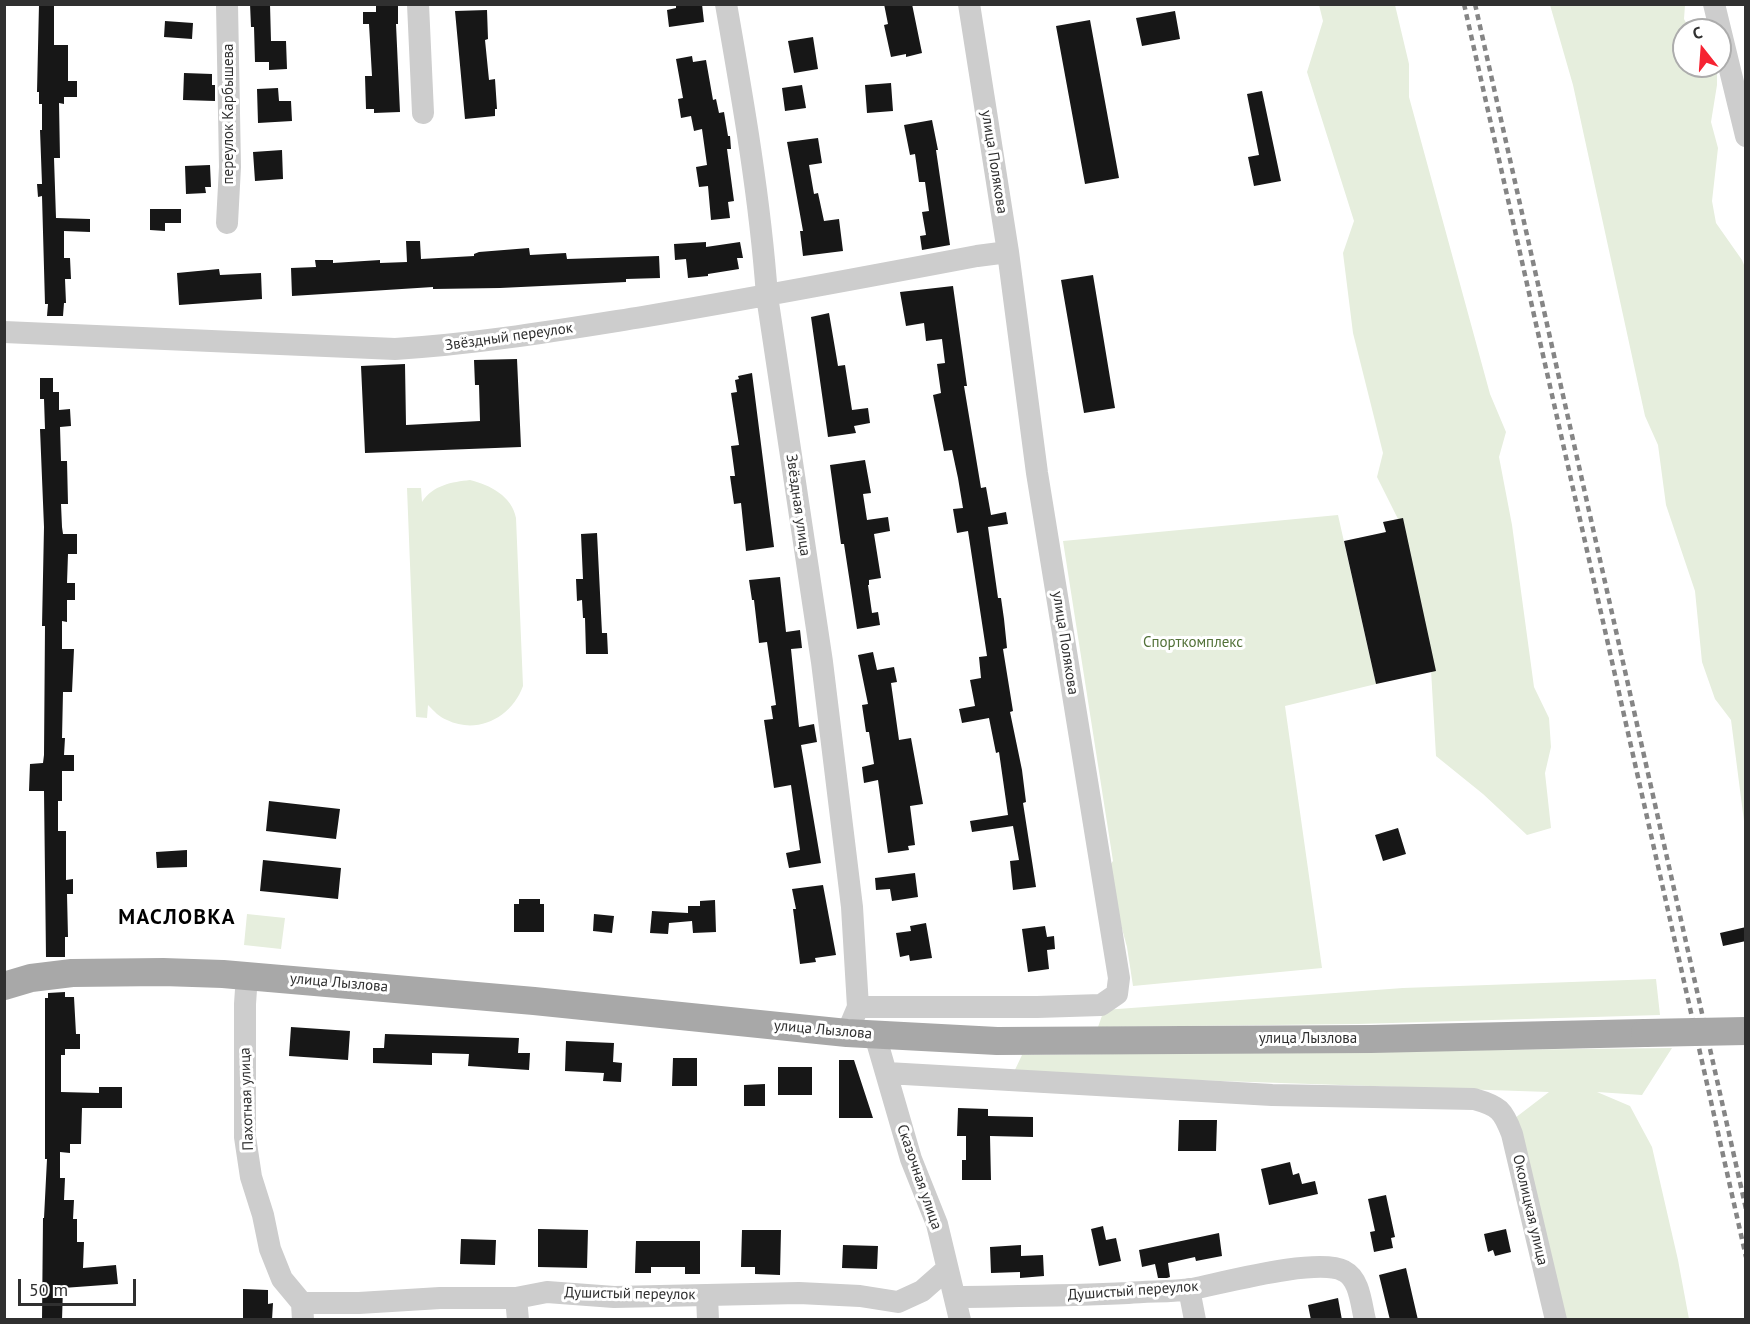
<!DOCTYPE html>
<meta charset="utf-8">
<style>
body{margin:0}
#map{position:relative;width:1750px;height:1324px;overflow:hidden;background:#fff;font-family:"PT Sans",sans-serif}
canvas{display:block}
.frame{position:absolute;inset:0;border:6px solid #303030;pointer-events:none}
.north{position:absolute;left:1672px;top:18px;width:60px;height:60px;box-sizing:border-box;background:#fff;border:2px solid #acacac;border-radius:50%;rotate:343deg;font-size:16px;font-weight:700;line-height:24px;text-align:center;color:#303030}
.north::after{content:'';display:block;margin:auto;width:21px;height:27px;background:#f62332;clip-path:polygon(50% 0,100% 100%,50% 72%,0 100%)}
.scale{position:absolute;left:18px;top:1279px;width:118px;height:27px;box-sizing:border-box;border:3px solid #303030;border-top:0;padding-left:8px;font-size:18px;line-height:21px;white-space:nowrap;color:#303030;-webkit-text-stroke:4px #fff;paint-order:stroke}
</style>
<div id="map">
<canvas width="1750" height="1324"></canvas>
<div class="frame"></div>
<div class="north">С</div>
<div class="scale">50 m</div>
</div>
<script>
const g = document.querySelector('canvas').getContext('2d');
g.lineJoin = 'round';
function fillPath(path, color) { g.fillStyle = color; g.fill(path, 'evenodd'); }
function stroke(path, color, width, dash) { g.strokeStyle = color; g.lineWidth = width; g.lineCap = dash ? 'butt' : 'round'; g.setLineDash(dash || []); g.stroke(path); }
function write(font, color, halo, rows, align = 'center') {
  g.font = font + ' "PT Sans",sans-serif'; g.lineWidth = 6; g.setLineDash([]); g.textBaseline = 'middle'; g.strokeStyle = halo; g.fillStyle = color; for (const [text, x, y, turn = 0] of rows) {
    g.save(); g.translate(x, y); g.rotate((+turn || 0) * Math.PI / 180); g.textAlign = isNaN(turn) ? turn : align; if (halo) g.strokeText(text, 0, 0); g.fillText(text, 0, 0); g.restore();
  }
}
fillPath(new Path2D(`
 M1319,5H1395L1409,64V97L1490,394L1506,432L1499,457L1512,525L1534,687L1549,718L1551,747L1545,773L1551,828L1527,835L1483,794L1436,756L1431,670L1399,521L1377,477L1383,453L1353,333L1343,253L1354,221L1307,72L1323,21Z
 M1550,5H1685L1684,19L1690,30H1684V66H1717V85L1711,122L1718,148L1712,201L1716,223L1742,260L1746,270L1745,829L1731,720L1715,699L1702,662L1695,591L1666,505L1658,445L1645,416L1573,85Z
 M470,480C490,485 512,496 516,518L523,686C512,717 478,735 447,720C439,717 434,711 428,705L427,718L416,717L407,488H421L422,502C433,485 452,482 470,480Z
 M1338,515L1376,684L1285,706L1322,968L1133,986L1127,947L1106,870L1113,861L1063,541Z
 M247,914L285,918L281,949L244,945Z
 M1656,979L1660,1015L1358,1024L1098,1027L1104,1010L1403,988Z
 M1672,1048L1642,1095L1597,1092L1630,1106L1652,1147L1678,1260L1689,1319H1562L1515,1118L1549,1092L1013,1074L1022,1055Z`), '#e6eedd');
fillPath(new Path2D(`
 M39,4H54V45H68V81H77V97H64V104L59,103L60,158H54L56,218L90,219V232L64,231V258H70L71,279H65L66,303H64L63,316H47L48,304H45L42,196L38,197L37,184H42L40,130H42V104H39V92H37Z
 M250,4H270L271,41H286L287,69L269,70V62H255L254,27H251Z
 M376,4H398V24H396L400,112L374,113V109H366L365,76H372L369,24H363V12H376Z
 M676,4H702L704,22L669,27L667,10L676,8Z
 M884,4H912L922,53L906,57V54L891,57L884,25L888,24Z
 M487,10L488,39L485,40L489,80L495,79L497,109H495V116L465,119L455,11Z
 M1175,11L1180,39L1142,46L1136,18Z
 M1090,20L1119,178L1085,184L1056,26Z
 M165,21L193,23L192,39L164,37Z
 M813,37L818,69L794,73L788,41Z
 M692,56L693,62L706,60L713,100L716,99L719,113L724,112L728,136H730L731,149H727L734,201L728,202L730,218L711,220L708,186L699,187L696,167L707,165L702,129L694,131L691,116L681,118L678,99L683,98L676,59Z
 M184,73L212,74V85H215V101L183,100Z
 M891,83L893,111L867,113L865,85Z
 M802,85L806,108L785,111L782,88Z
 M278,88L279,101H291L292,121L258,123L257,89Z
 M1262,91L1281,181L1254,186L1248,157L1259,155L1247,94Z
 M932,120L938,150H936L950,245L922,250L920,236L926,235L922,212L929,211L925,182H919L915,154L910,155L904,125Z
 M818,138L822,163L809,165L814,194L818,193L824,221L839,219L843,251L803,256L800,231H803L787,142Z
 M282,150L283,179L255,181L253,152Z
 M210,165L211,187H205L206,193L186,194L185,166Z
 M150,209H181V223H165V231L150,230Z
 M406,241H420L421,259L474,256V254L479,252L529,248L530,255L566,253L567,259L659,256L660,278L626,279V282L500,288L433,289V287L292,296L291,268L316,267L315,260H333V263L380,260V263L407,262Z
 M706,242V247L740,242L743,258H737L739,269L708,274V276L688,278L686,259L675,260L674,244Z
 M219,269L220,275L261,273L262,299L179,305L177,273Z
 M1093,275L1115,408L1084,413L1061,280Z
 M953,286L967,386H964L981,488L986,487L991,515L1006,512L1008,524L988,527L998,598H1001L1004,619L1007,648L1003,649L1013,711L1010,712L1022,770L1026,802L1023,803L1036,887L1013,890L1010,861L1019,860L1013,826L972,832L970,821L1008,815L999,752L996,753L989,718L962,723L959,709L975,706L970,680L981,678L979,657L987,656L968,531L957,533L953,509L963,508L958,478L952,450L944,451L933,395L941,393L937,364L945,363L942,339L926,341L924,323L906,326L900,292Z
 M829,313L838,366L845,365L852,410L868,408L870,423L854,426L856,433L828,437L811,317Z
 M517,359L521,447L365,453L361,366L405,364L406,425L480,421L479,385H475L474,360Z
 M752,373L774,547L746,551L741,503L734,504L730,476H735L731,446L739,445L731,393L737,392L735,380L739,379L738,376Z
 M40,378H53V392H59V410L70,409L71,426L60,427L61,461H67L68,504H61L62,527L63,534H77V554H68L67,583H75V600H67V622L62,621V649H74L72,692H63L62,738H65L64,755H74V771H62V801H58V831H66V880L73,879V894H67L68,937H65V957H46L44,791H29L30,764L43,763L44,755L45,626H42L44,527L40,429H45L44,399H40Z
 M865,460L871,493L863,494L867,520L888,517L890,531L874,534L881,578L869,580V585H868L872,613L878,612L880,625L857,629L844,544H841L830,465Z
 M1403,518L1436,671L1376,684L1344,541L1386,532L1383,522Z
 M597,533L602,633H607L608,654H586L585,618H583L582,600L577,601L576,579H583L581,534Z
 M780,577L786,632L800,630L802,648L791,649L799,727L814,724L817,742L801,745L821,863L789,868L786,853L800,850L796,822L791,785L774,788L764,720L773,719L771,706L776,705L767,642L759,643L754,600H752L749,580Z
 M873,652L877,670L894,667L897,682L891,683L899,740L911,738L923,804L910,806L915,845L908,846L909,850L888,853L878,780L864,783L862,767L874,764L869,732H866L862,705L868,704L858,655Z
 M269,801L340,809L336,839L266,831Z
 M1398,828L1406,854L1383,861L1375,835Z
 M187,850V867L157,868L156,852Z
 M263,860L341,868L338,899L260,891Z
 M915,873L918,897L892,901L890,889L876,890L875,878Z
 M823,885L836,955L815,958L816,962L800,964L793,909H796L792,889Z
 M519,899H540V904H544V932H514V904H519Z
 M715,900L716,932L693,933L692,921L669,923L668,934L650,933L652,911L688,913V906H700V901Z
 M594,914L614,916L612,933L593,931Z
 M926,923L932,958L910,961L909,955L900,957L896,933L911,931L910,926Z
 M1045,926L1047,937L1054,936L1055,949L1047,950L1049,969L1028,972L1022,929Z
 M1746,927V941L1723,946L1720,933Z
 M65,992V997H74L76,1034H80V1049H65V1055H61V1092L99,1093V1087H122V1108H82L81,1144H70V1153L60,1152V1178H65L64,1200H74L73,1219H77V1242H84L83,1268L116,1265L118,1284L63,1288L62,1320H42L43,1218H44L47,1159H45V998H48V993Z
 M291,1027L350,1031L348,1060L289,1056Z
 M385,1034L519,1038L518,1053H530L529,1070L468,1066L469,1054L432,1053V1065L373,1063V1048H384Z
 M566,1041L614,1043L613,1062L622,1063L621,1082L603,1081L604,1073L565,1071Z
 M673,1058H697V1086H672Z
 M839,1060H854L873,1118H839Z
 M778,1067H812V1095H778Z
 M765,1084V1106H744V1085Z
 M958,1108L988,1109V1116L1033,1117V1137L990,1136L991,1180H962V1160H966V1136H957Z
 M1179,1120H1217L1216,1151H1178Z
 M1290,1162L1293,1175L1299,1173L1302,1184L1315,1181L1318,1194L1269,1205L1261,1169Z
 M1386,1195L1395,1237L1391,1238L1393,1248L1374,1252L1370,1232L1375,1231L1368,1199Z
 M1103,1226L1106,1240L1116,1238L1121,1261L1099,1266L1091,1229Z
 M538,1229L588,1230L587,1268L538,1267Z
 M1506,1229L1511,1252L1495,1256L1493,1250L1488,1252L1484,1234Z
 M742,1230H781L780,1275L755,1274V1267H741Z
 M1219,1233L1222,1256L1196,1261L1195,1257L1168,1263L1170,1277L1167,1278H1158L1155,1264L1142,1267L1139,1250Z
 M461,1239L496,1240L495,1265L460,1264Z
 M636,1241H700V1274H685V1267H651V1273H635Z
 M843,1245L878,1246L877,1269L842,1268Z
 M1021,1245V1256L1043,1255L1044,1276L1020,1278V1272L991,1273L990,1247Z
 M1406,1268L1418,1320H1390L1379,1275Z
 M243,1289L268,1290V1304L273,1303L272,1320H243Z
 M1338,1298L1342,1320H1311L1308,1305Z`), '#171717');
stroke(new Path2D(`
 M418,4L423,113
 M726,4C743,101 760,198 767,296L822,662L852,907L858,1007
 M1714,4L1746,136
 M227,223L230,167L227,4
 M4,332L395,349C478,344 560,330 642,317C754,298 866,277 977,256L1008,252
 M247,975L245,1004V1137L251,1177L263,1215L270,1249L282,1279L302,1303L303,1320
 M847,1033L858,1007H1037L1101,1005L1117,994L1119,978L1037,473L1008,252L969,4
 M875,1035L911,1159L937,1224L960,1320
 M887,1073L1272,1095L1474,1099C1499,1106 1503,1110 1512,1134L1556,1320
 M1189,1289L1195,1320
 M707,1296L708,1320
 M955,1297C1013,1296 1070,1296 1128,1293C1149,1291 1171,1292 1192,1289C1223,1283 1318,1257 1344,1271C1360,1279 1361,1304 1365,1320
 M516,1298L518,1320
 M302,1303H359L440,1298H516L547,1292L614,1297L799,1293L860,1296L898,1302L922,1291L947,1269`), '#cdcdcd', 22);
stroke(new Path2D(`
 M4,986L31,978L72,973L163,972L223,974L534,1001L847,1033L997,1041L1371,1039L1645,1033`), '#a8a8a8', 28);
stroke(new Path2D(`
 M1464,4L1746,1257
 M1475,4L1746,1209`), '#858585', 4.5, [6, 4.5]);
stroke(new Path2D(`
 M1645,1033L1746,1031`), '#a8a8a8', 28);
write('15px', '#303030', '#fff', [
 ["переулок Карбышева",229,114,-90],
 ["улица Полякова",994,162,81],
 ["Звёздный переулок",509,337,-8],
 ["Звёздная улица",798,505,82],
 ["улица Полякова",1065,643,81],
 ["улица Лызлова",339,983,5],
 ["улица Лызлова",823,1030,5],
 ["улица Лызлова",1308,1039],
 ["Пахотная улица",247,1099,-92],
 ["Сказочная улица",919,1177,71],
 ["Околицкая улица",1530,1210,77],
 ["Душистый переулок",1133,1291,-4],
 ["Душистый переулок",630,1294,1]
]);
write('15px', '#527138', '#fff', [
 ["Спорткомплекс",1193,643]
]);
g.letterSpacing = '1.5px';
write('bold 21px', '#000', '#fff', [
 ["МАСЛОВКА",177,918]
]);
g.letterSpacing = '0px';
</script>
